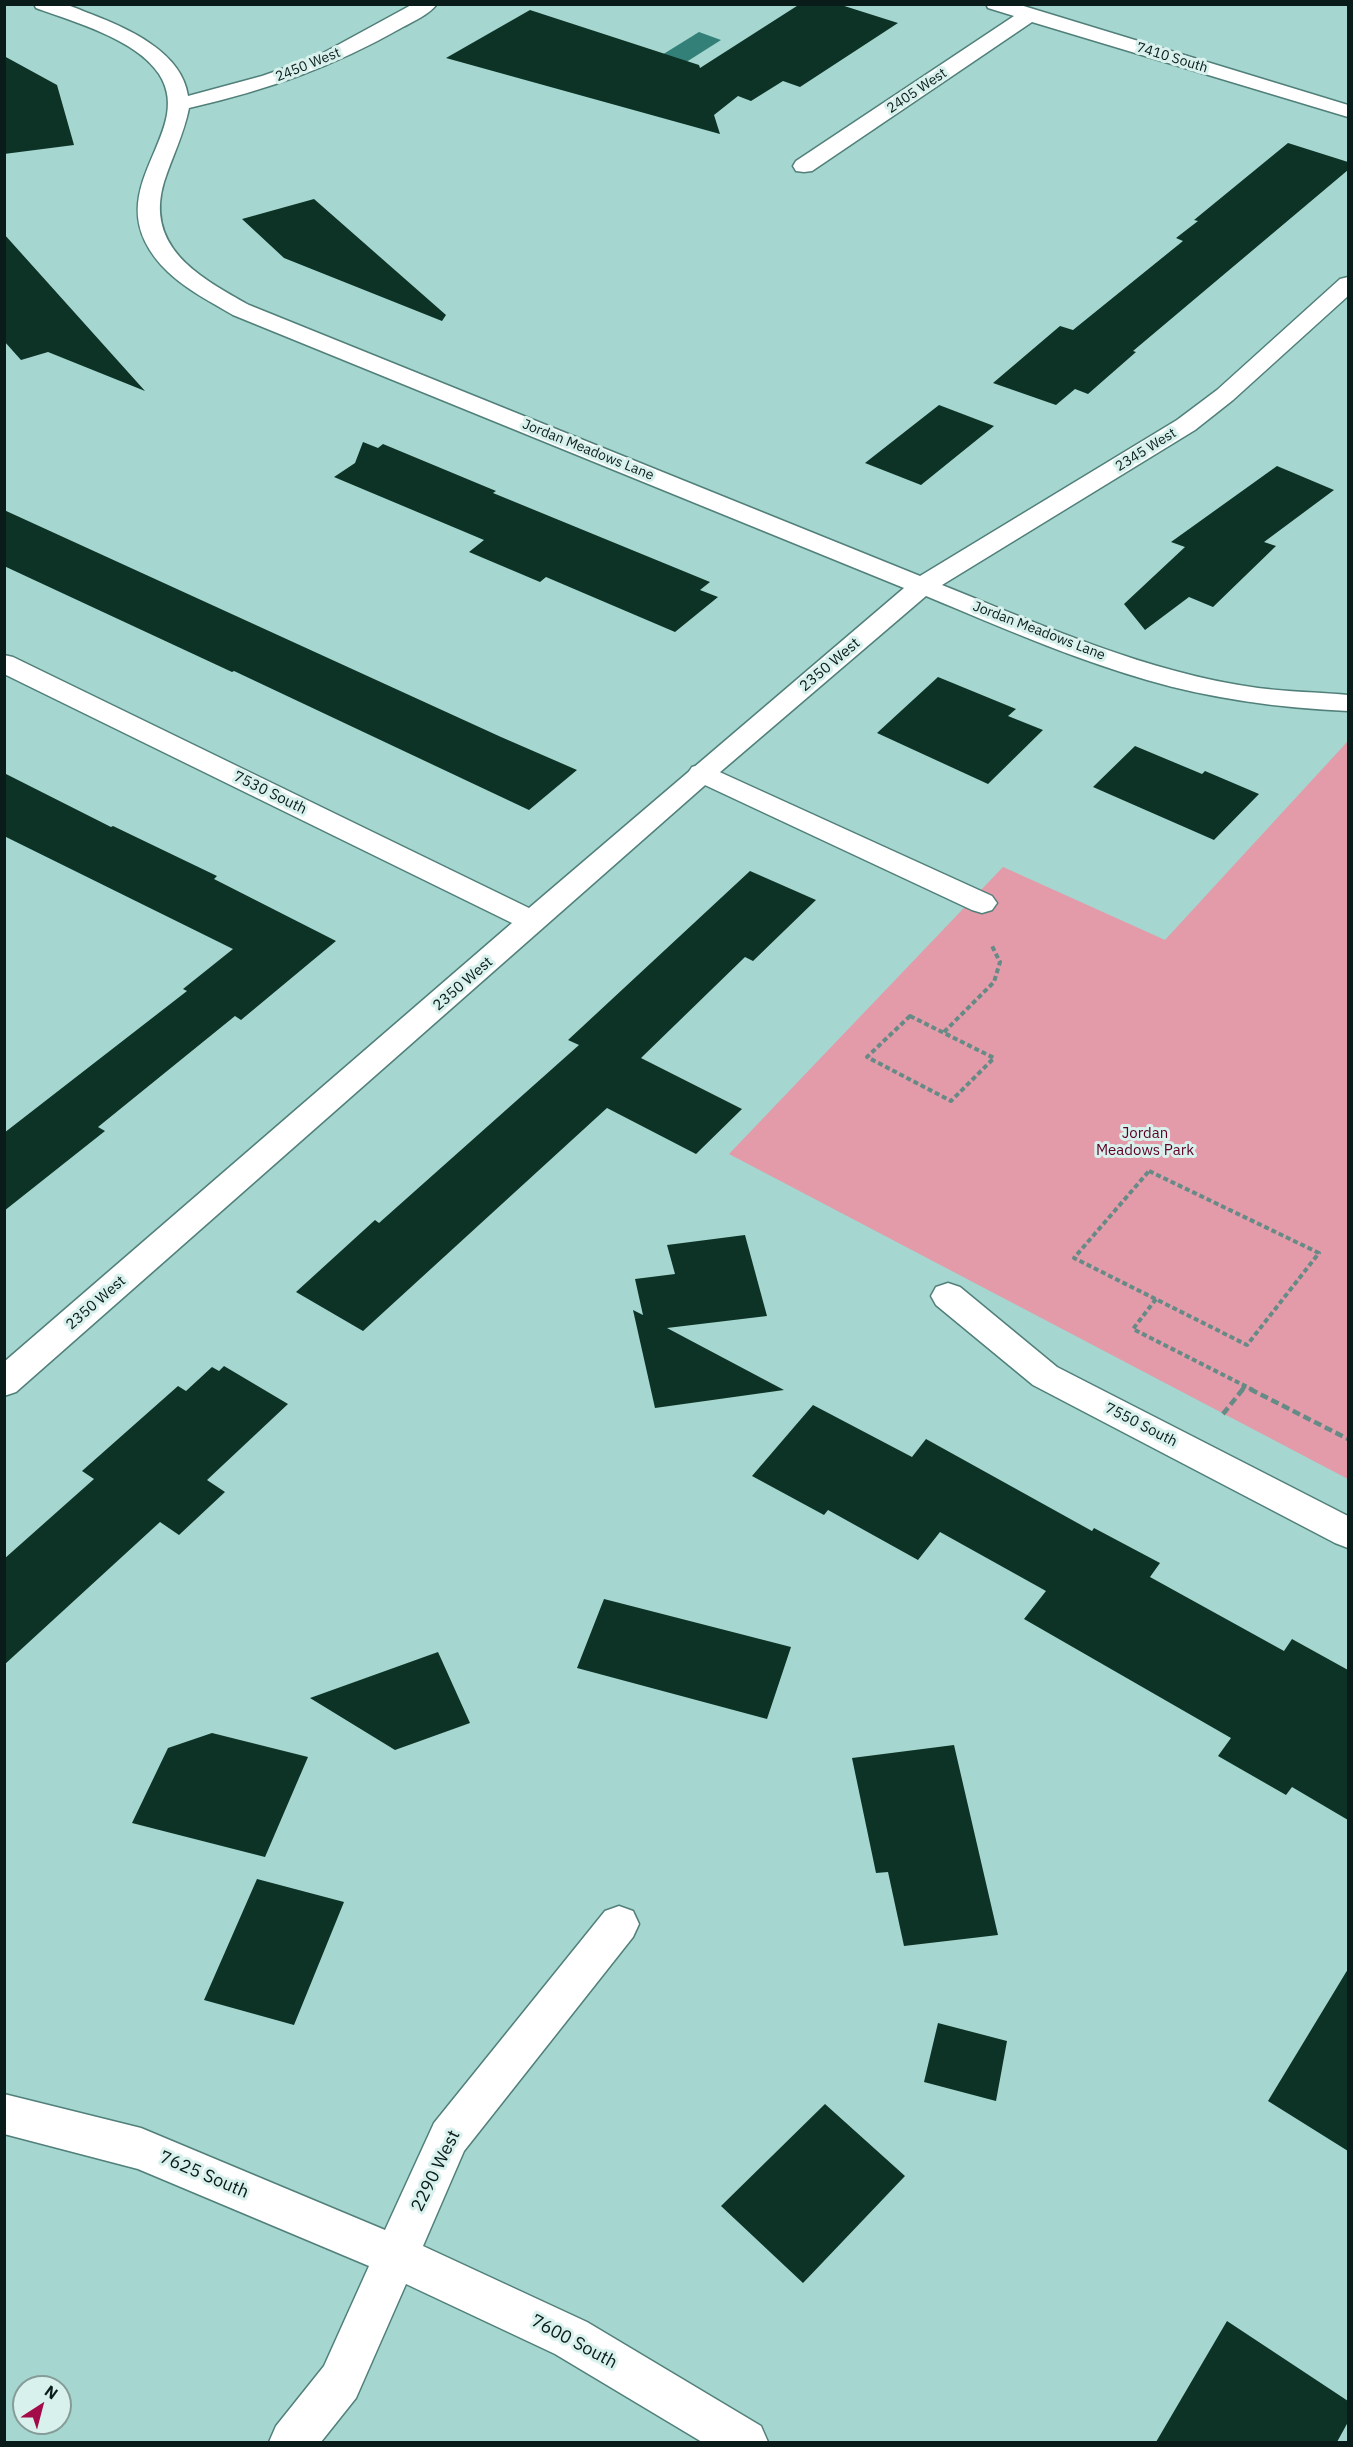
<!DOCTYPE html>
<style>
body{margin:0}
#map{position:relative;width:1353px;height:2447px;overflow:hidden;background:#a5d6cf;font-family:"IBM Plex Sans",sans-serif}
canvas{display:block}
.frame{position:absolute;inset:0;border:6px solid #091c1a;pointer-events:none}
.north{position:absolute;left:12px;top:2375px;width:60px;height:60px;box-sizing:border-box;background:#d9f1ed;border:2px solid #869c99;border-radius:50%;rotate:36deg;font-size:16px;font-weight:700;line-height:24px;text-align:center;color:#091c1a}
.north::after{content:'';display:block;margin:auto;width:21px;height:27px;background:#a30c49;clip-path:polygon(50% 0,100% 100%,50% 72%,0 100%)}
</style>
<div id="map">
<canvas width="1353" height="2447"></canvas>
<div class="frame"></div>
<div class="north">N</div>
</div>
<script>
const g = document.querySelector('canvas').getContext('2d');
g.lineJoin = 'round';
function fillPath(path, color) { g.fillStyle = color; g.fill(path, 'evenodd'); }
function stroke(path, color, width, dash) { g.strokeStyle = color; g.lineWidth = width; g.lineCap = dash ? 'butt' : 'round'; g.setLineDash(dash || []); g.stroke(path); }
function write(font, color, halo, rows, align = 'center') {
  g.font = font + ' "IBM Plex Sans",sans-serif'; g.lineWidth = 6; g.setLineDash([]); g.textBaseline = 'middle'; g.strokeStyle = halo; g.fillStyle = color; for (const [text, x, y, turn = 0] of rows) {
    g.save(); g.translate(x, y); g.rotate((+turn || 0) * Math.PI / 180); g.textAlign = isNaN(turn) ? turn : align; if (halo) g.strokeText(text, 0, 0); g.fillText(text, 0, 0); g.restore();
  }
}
fillPath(new Path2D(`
 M1348,741V1479L729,1154L1003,867L1165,940Z`), '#e39aa9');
fillPath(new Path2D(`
 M699,32L721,40L680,66L657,58Z`), '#338078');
fillPath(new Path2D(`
 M800,4H838L898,23L800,87L783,81L751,101L738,96L714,115L720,134L446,58L530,10L699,65L700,68Z
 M4,56L57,85L74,145L4,154Z
 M1288,143L1348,162V170L1133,351L1136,352L1088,394L1075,389L1056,405L993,383L1060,326L1073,330L1183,241L1176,238L1198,221L1194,220Z
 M314,199L446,315L442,321L284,258L242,219Z
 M4,234L145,391L48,352L21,360L4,341Z
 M939,405L994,426L921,485L865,463Z
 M363,442L378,448L383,444L496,491L493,493L710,582L700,590L718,597L675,632L546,577L540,582L469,552L484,540L334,477L355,463Z
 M1277,466L1334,490L1264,542L1276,546L1213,607L1189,597L1145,630L1124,604L1185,547L1171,542Z
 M4,510L501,737L577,770L529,810L234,671L232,672L4,566Z
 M938,677L1016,709L1008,716L1043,730L988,784L877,733Z
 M1135,746L1202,774L1205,771L1259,794L1214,840L1093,787Z
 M4,773L111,827L113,826L217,876L214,879L336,941L241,1020L235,1016L98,1127L105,1131L4,1211V1133L187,991L183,989L233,949L4,836Z
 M750,871L816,900L753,961L745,957L641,1058L742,1109L696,1154L607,1108L363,1331L296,1292L375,1220L379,1223L579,1045L568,1040Z
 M745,1235L767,1316L667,1328L784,1390L655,1408L633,1310L643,1315L635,1279L675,1274L667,1245Z
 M224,1366L288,1404L207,1480L225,1492L179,1535L160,1522L4,1665V1559L94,1479L82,1471L178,1386L186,1391L212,1367L219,1371Z
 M813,1405L912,1457L926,1439L1092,1531L1094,1528L1160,1563L1150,1577L1284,1651L1292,1639L1348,1670V1820L1292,1787L1286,1795L1218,1756L1231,1738L1024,1619L1046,1591L940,1532L918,1560L828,1510L824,1515L752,1476Z
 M604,1599L791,1647L767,1719L577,1668Z
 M438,1652L470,1723L395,1750L310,1698Z
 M212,1733L308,1757L265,1857L132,1823L168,1748Z
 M954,1745L998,1935L904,1946L888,1872L876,1873L852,1758Z
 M257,1879L344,1902L294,2025L204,2000Z
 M1348,1969V2151L1268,2101Z
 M938,2023L1007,2041L996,2101L924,2082Z
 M825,2104L905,2176L803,2283L721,2206Z
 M1227,2321L1348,2401V2422L1337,2442H1156Z`), '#0c3326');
const pedestrian = new Path2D(`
 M702,764L992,896L997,903L992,910L982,913L972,910L692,779L688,773L692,767Z`);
const minor = new Path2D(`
 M34,4C43,4 52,3 62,4C70,5 80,10 88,13C125,27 182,51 188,96L262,76L314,58L413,4H437C430,14 414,21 403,27C333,67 267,90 189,108C184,134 172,157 164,182C144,248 201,278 249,305L920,576L1177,420L1217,390L1340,279L1348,277V296L1233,400L1195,430L942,585C1044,626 1148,673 1258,688C1288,692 1318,692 1348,695V711C1281,708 1212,699 1147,680C1071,658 998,626 926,596L712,779L16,1392L4,1396V1362L512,923L4,674V655L13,657L529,908L904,588L233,315C211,302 187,290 168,272C87,193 199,136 159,74C136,39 74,22 36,8Z
 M986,4H1017L1348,105V117L1032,22L812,171L804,172L796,171L793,166L796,161L1014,16L988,8Z
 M948,1283L960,1287L1057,1367L1348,1516V1548L1335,1543L1033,1385L936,1305L931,1296L936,1287Z
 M619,1906L633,1911L639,1924L633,1937L464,2151L423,2246L587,2322L761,2426L768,2442H702L555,2354L406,2284L356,2398L321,2442H269L276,2426L324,2366L369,2266L138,2169L4,2134V2094L141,2128L385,2230L434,2123L605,1911Z`);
stroke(pedestrian, '#517f7a', 3);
stroke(minor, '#517f7a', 3);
stroke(new Path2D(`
 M910,1016L994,1058L951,1101L867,1057Z
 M944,1032L994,982L1000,962L992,946
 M1149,1171L1319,1253L1247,1345L1074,1258Z
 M1156,1299L1133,1329L1253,1390
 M1242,1390L1245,1386`), '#668b86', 4, [5, 3]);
stroke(new Path2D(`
 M1250,1389L1348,1439
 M1223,1414L1243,1389`), '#668b86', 4.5, [8, 4]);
fillPath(pedestrian, '#fff');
fillPath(minor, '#fff');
write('14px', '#091c1a', '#d9f1ed', [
 ["7410 South",1172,58,17],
 ["2450 West",308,65,-22],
 ["2405 West",917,91,-34],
 ["Jordan Meadows Lane",588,450,22],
 ["2345 West",1146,450,-32],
 ["Jordan Meadows Lane",1039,631,21]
]);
write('15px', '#091c1a', '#d9f1ed', [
 ["2350 West",830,665,-40],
 ["7530 South",270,793,26],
 ["2350 West",463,984,-41],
 ["2350 West",96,1303,-41],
 ["7550 South",1141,1425,27]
]);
write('15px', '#5d0025', '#d9f1ed', [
 ["Jordan",1145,1134],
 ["Meadows Park",1145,1151]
]);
write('18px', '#091c1a', '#d9f1ed', [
 ["2290 West",436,2171,-64],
 ["7625 South",204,2175,23],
 ["7600 South",574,2342,28]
]);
</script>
